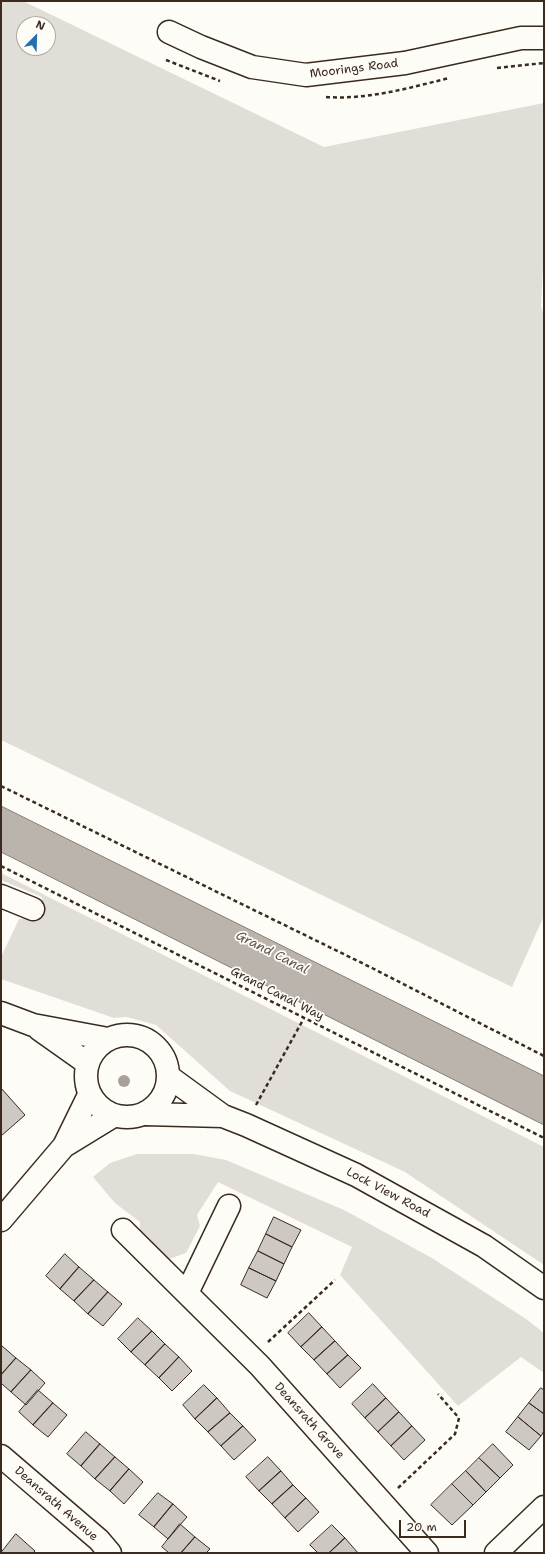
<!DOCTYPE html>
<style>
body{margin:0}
#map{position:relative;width:545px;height:1554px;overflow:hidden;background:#fdfcf7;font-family:"Shantell Sans",sans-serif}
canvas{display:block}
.frame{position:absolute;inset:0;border:2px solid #3b2a1e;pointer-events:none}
.north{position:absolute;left:16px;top:16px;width:40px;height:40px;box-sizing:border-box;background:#fdfcf7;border:1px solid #afa8a0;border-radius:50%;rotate:23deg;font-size:11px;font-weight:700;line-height:16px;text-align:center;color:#3b2a1e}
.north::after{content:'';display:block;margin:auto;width:14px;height:18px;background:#1f6fb2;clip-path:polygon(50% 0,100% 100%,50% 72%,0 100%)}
.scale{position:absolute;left:399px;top:1520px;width:67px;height:18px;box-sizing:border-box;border:2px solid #3b2a1e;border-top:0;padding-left:5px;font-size:12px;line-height:14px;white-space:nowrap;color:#3b2a1e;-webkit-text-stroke:3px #fdfcf7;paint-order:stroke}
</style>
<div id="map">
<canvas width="545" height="1554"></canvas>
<div class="frame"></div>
<div class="north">N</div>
<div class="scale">20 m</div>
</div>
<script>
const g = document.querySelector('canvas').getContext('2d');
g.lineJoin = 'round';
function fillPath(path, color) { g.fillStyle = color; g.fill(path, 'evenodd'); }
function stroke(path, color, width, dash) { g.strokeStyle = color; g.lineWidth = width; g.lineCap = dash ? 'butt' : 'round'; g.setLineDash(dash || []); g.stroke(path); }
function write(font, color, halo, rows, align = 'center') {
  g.font = font + ' "Shantell Sans",sans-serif'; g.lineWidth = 3.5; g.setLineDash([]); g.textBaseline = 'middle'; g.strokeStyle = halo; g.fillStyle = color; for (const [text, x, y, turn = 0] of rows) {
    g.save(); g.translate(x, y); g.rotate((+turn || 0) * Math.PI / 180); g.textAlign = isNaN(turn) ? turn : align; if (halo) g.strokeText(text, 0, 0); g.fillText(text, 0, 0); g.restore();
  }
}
fillPath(new Path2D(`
 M1,1H23L324,147L544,103V247L541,306L544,316V916L512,987L1,740ZM24,24H48V48H24Z
 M1,873L544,1147V1265L405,1172L230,1091L156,1025L126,1017L114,1018L1,979V957L19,919L39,916L42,897L1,880Z
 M137,1154H194L226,1160L344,1210L432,1258L526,1319L544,1333V1373L521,1357L458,1406L340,1275L352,1247L218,1182L197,1215L200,1226L186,1253L169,1259L139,1237L140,1222L115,1203L93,1177L110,1163Z`), '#e1ded7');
const water = new Path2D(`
 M1,806L544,1076V1125L1,852Z`);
fillPath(water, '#bbb4ad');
stroke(water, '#887d74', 1);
const building = new Path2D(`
 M1,1088L25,1115L1,1136Z
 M274,1217L301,1230L292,1247L266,1234Z
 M266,1234L292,1247L284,1264L258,1251Z
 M258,1251L284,1264L276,1281L249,1268Z
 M65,1254L79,1267L60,1289L46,1276Z
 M79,1267L94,1280L74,1301L60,1289Z
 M249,1268L276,1281L267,1298L241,1285Z
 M94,1280L108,1292L88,1314L74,1301Z
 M108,1292L122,1304L103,1326L88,1314Z
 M309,1313L322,1327L301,1347L288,1333Z
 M138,1318L152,1331L131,1352L118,1339Z
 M322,1327L335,1341L314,1360L301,1347Z
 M152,1331L165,1344L145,1365L131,1352Z
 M335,1341L348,1355L327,1374L314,1360Z
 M165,1344L179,1357L159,1378L145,1365Z
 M2,1346L16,1358L1,1375V1347Z
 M348,1355L361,1368L340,1388L327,1374Z
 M179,1357L192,1371L172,1391L159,1378Z
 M16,1358L31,1370L11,1392L1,1383V1375Z
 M31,1370L45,1383L26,1405L11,1392Z
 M373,1384L386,1398L365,1418L352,1404Z
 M204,1385L217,1398L195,1419L183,1405Z
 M541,1388L544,1390V1414L529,1403Z
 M38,1390L53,1403L33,1425L19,1412Z
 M217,1398L230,1413L208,1432L195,1419Z
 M386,1398L399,1412L378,1432L365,1418Z
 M53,1403L67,1415L48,1437L33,1425Z
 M529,1403L544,1414V1431L541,1436L518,1417Z
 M399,1412L412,1426L391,1446L378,1432Z
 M230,1413L243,1426L221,1446L208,1432Z
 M518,1417L541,1436L529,1450L506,1432Z
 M243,1426L256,1440L234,1460L221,1446Z
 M412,1426L425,1440L404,1460L391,1446Z
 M86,1432L100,1444L81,1466L67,1454Z
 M100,1444L115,1457L95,1479L81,1466Z
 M493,1444L513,1465L500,1478L479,1458Z
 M115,1457L129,1469L110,1491L95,1479Z
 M268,1457L281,1471L259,1491L246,1477Z
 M479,1458L500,1478L486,1492L466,1471Z
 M129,1469L143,1482L124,1504L110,1491Z
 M281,1471L293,1485L272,1504L259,1491Z
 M466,1471L486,1492L473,1505L452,1484Z
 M452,1484L473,1505L452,1525L431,1505Z
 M293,1485L306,1498L285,1518L272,1504Z
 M158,1493L173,1504L154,1527L139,1515Z
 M306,1498L319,1512L298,1532L285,1518Z
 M173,1504L187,1517L168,1539L154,1527Z
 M180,1524L195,1537L181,1553H169L162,1547Z
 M332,1525L345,1538L329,1553H318L310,1545Z
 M16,1534L35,1551L33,1553H1Z
 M195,1537L210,1549L206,1553H181Z
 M345,1538L358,1553H329Z`);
fillPath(building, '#cdc8c2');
stroke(building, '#3b2a1e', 1);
const minor = new Path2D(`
 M169,32L201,47L252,67L306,75L405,63L521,38H544
 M1,896L33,909
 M1,1013L33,1025L108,1039
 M39,1029L87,1063
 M86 1076a41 41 0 1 1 82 0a41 41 0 1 1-82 0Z
 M168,1076L223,1116L246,1125L356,1175L484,1246L544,1288
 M145,1114L223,1116
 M64,1146L113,1116
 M1,1220L64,1146L89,1095
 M123,1230L260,1366L427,1553
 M187,1293L229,1206
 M1,1456L99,1540L110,1553
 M496,1553L544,1507`);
stroke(minor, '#3b2a1e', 25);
stroke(new Path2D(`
 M166,60L220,81
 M497,68L544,63
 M326,97C367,100 409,88 449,78
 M1,786L372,968L544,1056
 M1,866L544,1138
 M256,1105L304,1018
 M268,1342L335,1280
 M398,1488L455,1434L459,1418L438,1394`), '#3b2a1e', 2.5, [4, 3]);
stroke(minor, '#fdfcf7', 22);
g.fillStyle = '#a9a199';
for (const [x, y] of [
 [124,1081]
]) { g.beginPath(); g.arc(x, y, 6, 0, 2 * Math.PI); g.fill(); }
write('12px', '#3b2a1e', '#fdfcf7', [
 ["Moorings Road",354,69,-7],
 ["Grand Canal Way",277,994,27],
 ["Lock View Road",388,1193,28],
 ["Deansrath Grove",309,1421,48],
 ["Deansrath Avenue",56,1504,41]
]);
write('italic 13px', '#615349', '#fdfcf7', [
 ["Grand Canal",272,953,27]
]);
</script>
